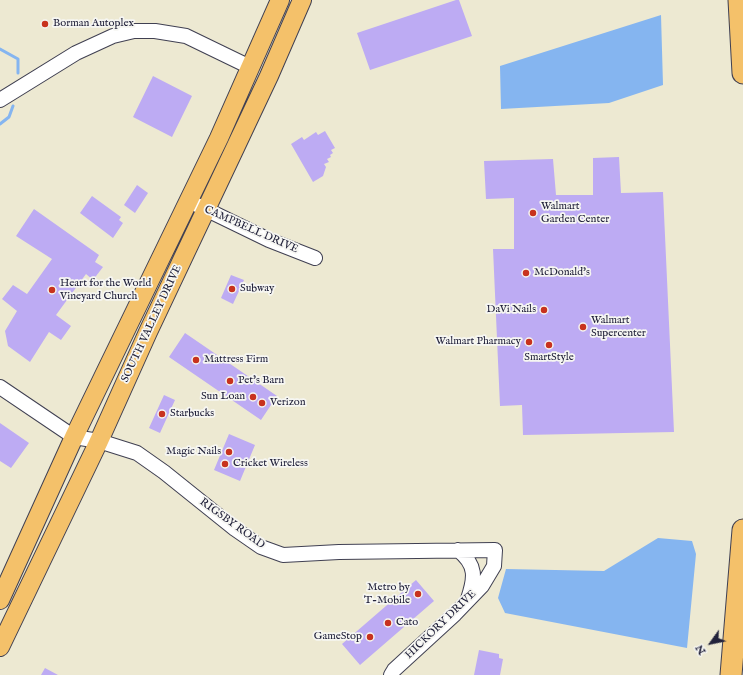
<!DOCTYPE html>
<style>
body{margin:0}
#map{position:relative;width:743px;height:675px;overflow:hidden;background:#ede9d2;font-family:"IM FELL English",serif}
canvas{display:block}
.north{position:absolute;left:691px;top:623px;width:40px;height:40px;-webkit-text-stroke:3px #f6f6f2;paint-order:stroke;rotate:237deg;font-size:11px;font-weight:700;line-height:16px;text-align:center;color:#22223b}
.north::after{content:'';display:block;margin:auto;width:14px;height:18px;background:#22223b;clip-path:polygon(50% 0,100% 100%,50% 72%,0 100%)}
</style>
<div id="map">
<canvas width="743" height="675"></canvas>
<div class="north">N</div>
</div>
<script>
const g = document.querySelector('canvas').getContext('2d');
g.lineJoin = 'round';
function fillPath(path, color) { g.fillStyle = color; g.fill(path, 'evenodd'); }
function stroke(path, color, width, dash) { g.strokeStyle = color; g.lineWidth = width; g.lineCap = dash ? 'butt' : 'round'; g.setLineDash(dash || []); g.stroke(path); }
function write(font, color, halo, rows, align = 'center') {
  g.font = font + ' "IM FELL English",serif'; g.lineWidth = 3.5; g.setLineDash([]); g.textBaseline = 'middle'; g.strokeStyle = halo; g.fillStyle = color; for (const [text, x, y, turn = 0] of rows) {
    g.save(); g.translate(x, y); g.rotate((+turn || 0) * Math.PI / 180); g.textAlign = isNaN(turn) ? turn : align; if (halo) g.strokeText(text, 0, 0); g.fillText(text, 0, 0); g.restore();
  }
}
fillPath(new Path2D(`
 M661,15L663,85L609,103L501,109L500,66Z
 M658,538L692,541L696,554L687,648L505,613L498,598L506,569L604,571Z`), '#85b5f0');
stroke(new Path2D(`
 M0,49L18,59V73
 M0,124L9,117L13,106`), '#85b5f0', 3);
fillPath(new Path2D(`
 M456,0H459L472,36L370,70L357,33Z
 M153,76L192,96L172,137L133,117Z
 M325,131L335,148L331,150L333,153L330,155L331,157L327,159L329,162L324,164L326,167L323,176L313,182L291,144L302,137L304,140L316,132L318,135Z
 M619,157L621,193L663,192L674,432L523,435L522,405L500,406L493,249H514V198L486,199L484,161L553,159L556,195H593V158Z
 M137,185L148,193L135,213L124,205Z
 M92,196L121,217L119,220L123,223L113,238L80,213Z
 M34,209L99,255L95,262L103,267L93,280L86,274L56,315L71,326L61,340L49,332L30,362L8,346L5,331L17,311L2,299L13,285L27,294L52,259L16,236Z
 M231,275L244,280L233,304L221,298Z
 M185,333L277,396L261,420L169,357Z
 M164,395L175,400L160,433L149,428Z
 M0,423L29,443L11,468L0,461Z
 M229,434L255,445L240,481L214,470Z
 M416,580L434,601L360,665L342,644Z
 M479,650L499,654V658L503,659L500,675H474Z
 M45,668L58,675H41Z`), '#bdabf3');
const minor = new Path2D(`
 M0,100L76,53L113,36L134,31H155L186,36L250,67
 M197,205L269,240L315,258
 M0,387L74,437L99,441L137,453L164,472L235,529L261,547L283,555L339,552L495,550L494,566L482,586L455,614L394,670L391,675
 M458,550C477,565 475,578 468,599`);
const major = new Path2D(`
 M0,600L74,437L219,138L280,0
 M0,647L99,441L148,332L236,146L269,76L302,0`);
const highway = new Path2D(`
 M739,0L743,73
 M731,675L743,530`);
stroke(minor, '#404052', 16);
stroke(major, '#404052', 20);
stroke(highway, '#404052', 23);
stroke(minor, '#fff', 14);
stroke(major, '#f4c16a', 18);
stroke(highway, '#f4c16a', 21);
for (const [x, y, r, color] of [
 [45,24,4,"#c8321e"],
 [533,213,4,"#c8321e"],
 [526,273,4,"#c8321e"],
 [232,289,4,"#c8321e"],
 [52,290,4,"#c8321e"],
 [544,310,4,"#c8321e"],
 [583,327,4,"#c8321e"],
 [529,342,4,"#c8321e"],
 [549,345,4,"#c8321e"],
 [196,360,4,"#c8321e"],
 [230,381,4,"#c8321e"],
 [253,397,4,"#c8321e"],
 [262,403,4,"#c8321e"],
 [162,414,4,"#c8321e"],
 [229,452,4,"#c8321e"],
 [225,464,4,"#c8321e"],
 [418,594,4,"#c8321e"],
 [388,623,4,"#c8321e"],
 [370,637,4,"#c8321e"]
]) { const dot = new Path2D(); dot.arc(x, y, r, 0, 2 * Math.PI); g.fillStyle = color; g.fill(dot); stroke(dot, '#f6f6f2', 1.5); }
write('11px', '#22223b', '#f6f6f2', [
 ["Borman Autoplex",53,24],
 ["Walmart",541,207],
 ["Garden Center",541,220],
 ["McDonald's",534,273],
 ["Heart for the World",60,284],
 ["Vineyard Church",60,297],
 ["Subway",240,289],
 ["DaVi Nails",536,310,"right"],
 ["Walmart",591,321],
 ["Supercenter",591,334],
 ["Walmart Pharmacy",521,342,"right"],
 ["SmartStyle",549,358,"center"],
 ["Mattress Firm",204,360],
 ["Pet's Barn",238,381],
 ["Sun Loan",245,397,"right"],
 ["Verizon",270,403],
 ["Starbucks",170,414],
 ["Magic Nails",221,452,"right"],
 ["Cricket Wireless",233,464],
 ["Metro by",410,588,"right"],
 ["T-Mobile",410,601,"right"],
 ["Cato",396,623],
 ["GameStop",362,637,"right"]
], 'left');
write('11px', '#22223b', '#f6f6f2', [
 ["CAMPBELL DRIVE",251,230,24],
 ["SOUTH VALLEY DRIVE",152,324,-65],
 ["RIGSBY ROAD",232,524,36],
 ["HICKORY DRIVE",441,625,-44]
]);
</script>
